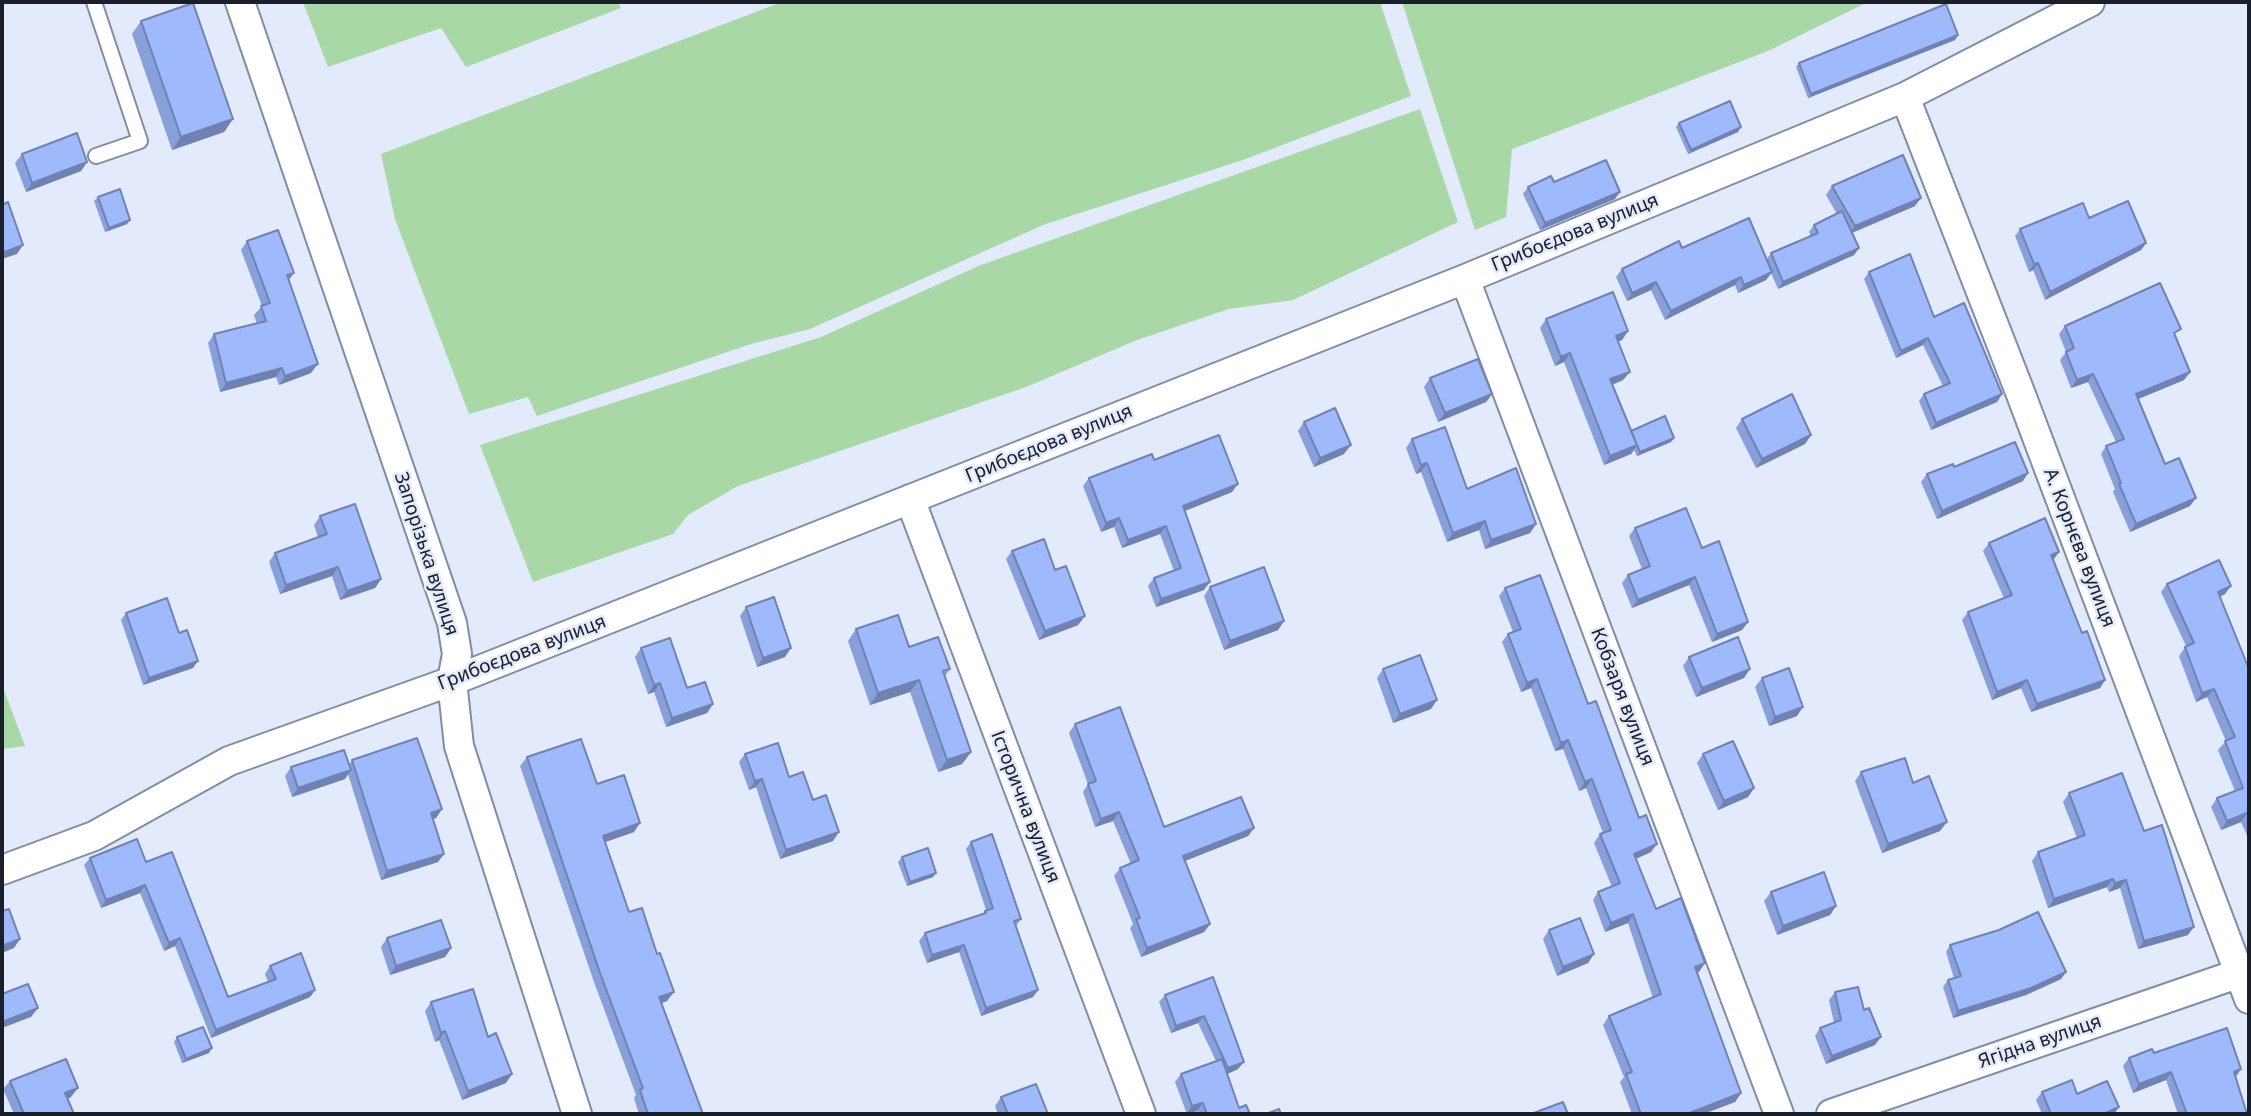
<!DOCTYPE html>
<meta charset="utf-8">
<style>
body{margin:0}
#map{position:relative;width:2251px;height:1116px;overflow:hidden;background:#e3eafb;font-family:"Noto Sans",sans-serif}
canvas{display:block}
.frame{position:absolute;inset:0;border:4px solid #1b1f29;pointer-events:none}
</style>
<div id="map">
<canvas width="2251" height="1116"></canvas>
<div class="frame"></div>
</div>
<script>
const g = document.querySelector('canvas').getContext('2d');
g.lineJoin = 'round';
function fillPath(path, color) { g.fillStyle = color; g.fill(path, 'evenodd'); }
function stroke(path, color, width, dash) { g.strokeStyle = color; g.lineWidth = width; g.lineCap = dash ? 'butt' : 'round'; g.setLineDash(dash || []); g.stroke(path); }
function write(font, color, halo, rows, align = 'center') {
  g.font = font + ' "Noto Sans",sans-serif'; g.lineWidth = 5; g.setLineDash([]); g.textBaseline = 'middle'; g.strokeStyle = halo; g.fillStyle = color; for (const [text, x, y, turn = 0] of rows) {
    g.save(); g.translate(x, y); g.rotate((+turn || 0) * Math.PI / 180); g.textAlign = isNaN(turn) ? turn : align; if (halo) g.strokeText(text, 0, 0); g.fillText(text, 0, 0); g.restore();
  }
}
fillPath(new Path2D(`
 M303,2H618L621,8L466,67L441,28L328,67Z
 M782,2H1380L1411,96L1243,160L1043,225L810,329L751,344L537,416L528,397L469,414L395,219L381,154Z
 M1402,2H1868L1768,51L1512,149L1506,217L1475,230Z
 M1420,109L1458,222L1293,300L1229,309L1137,340L1026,387L738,486L688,515L673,534L533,582L480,445L821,337L981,265Z
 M2,685L25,746L2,749Z`), '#a7d8a5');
const service = new Path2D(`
 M94,2L140,141L96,156`);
const minor = new Path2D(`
 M240,2L452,623L457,654L452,681L459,746L577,1114
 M1905,97L2020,392L2249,999
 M1465,279L1779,1114
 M910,499L1141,1114
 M2,870L94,836L229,761L452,681L1465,279L1905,97L2090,2
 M1831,1114L2249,970`);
stroke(service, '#818da7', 18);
stroke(minor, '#818da7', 32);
stroke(service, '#fff', 14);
stroke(minor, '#fff', 28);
fillPath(new Path2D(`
 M141,21L233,119L224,132L172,150L132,34Z
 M1958,35L1955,40L1808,98L1796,67L1799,63Z
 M1679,123L1738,132L1688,154L1676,127Z
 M22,154L87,162L81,171L26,192L15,163Z
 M1554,182L1615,199L1540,230L1523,194L1528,187Z
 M1832,186L1915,206L1852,233L1859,248L1854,255L1778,289L1771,273L1766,280L1738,293L1735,285L1665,320L1651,290L1627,301L1616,277L1622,269L1682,248L1767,259L1771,253L1811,236L1809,232L1814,225L1837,214L1826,195Z
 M98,197L127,224L105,232L94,201Z
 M2089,218L2146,243L2141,250L2045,300L2033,270L2029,272L2015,236L2020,229Z
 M247,241L289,281L311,373L279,385L276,377L220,392L208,343L214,334L257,324L254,315L262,306L241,250Z
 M1869,272L1934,317L2002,394L1997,402L1931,430L1919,401L1924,394L1943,386L1923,345L1896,358L1864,279Z
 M1546,319L1628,331L1622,340L1618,341L1623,380L1612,385L1631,431L1674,438L1671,442L1637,456L1634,450L1631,454L1604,465L1564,362L1555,366L1540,328Z
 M2065,326L2175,337L2190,372L2184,380L2138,399L2165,464L2190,506L2130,532L2113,492L2115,489L2101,454L2106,446L2116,442L2088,382L2071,388L2060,360L2066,352L2059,334Z
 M1430,378L1492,394L1486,402L1438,422L1424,387Z
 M1742,419L1811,435L1805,444L1756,468L1736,428Z
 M1304,422L1344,454L1314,467L1298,431Z
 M1412,439L1467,489L1536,524L1530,533L1485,549L1479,530L1447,542L1421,472L1416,474L1406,448Z
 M1154,460L1232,492L1185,511L1204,590L1156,607L1148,586L1154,578L1174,571L1160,534L1122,548L1114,527L1101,532L1083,486L1089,478Z
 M1954,467L2023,481L1937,519L1921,482L1927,474Z
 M320,516L381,579L375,588L340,600L332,576L280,594L269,562L275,553L318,537L314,525Z
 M1635,528L1702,548L1748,622L1742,630L1712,642L1689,585L1632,608L1622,583L1628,575L1642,569L1629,536Z
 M1989,543L2054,559L2082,633L2105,680L2100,688L2031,712L2021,688L1992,700L1962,620L1968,612L2004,598L1983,551Z
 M1012,551L1055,570L1085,616L1078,625L1039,640L1006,559Z
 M2167,584L2225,594L2220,597L2249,669V840L2241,822L2221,830L2211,807L2217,798L2235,791L2218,750L2226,741L2207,697L2196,702L2179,656L2186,646L2161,592Z
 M1210,587L1284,621L1278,630L1224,650L1204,596Z
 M1505,588L1588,704L1651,852L1636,859L1656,909L1699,972H1697L1741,1093L1735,1102L1703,1114H1632L1620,1082L1624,1077L1603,1025L1609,1016L1653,998L1628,923L1605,932L1593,900L1598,892L1612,887L1594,843L1600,834L1603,833L1586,788L1579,791L1563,749L1555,751L1531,688L1521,692L1502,642L1508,634L1513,632L1499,596Z
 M746,607L785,657L757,667L740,616Z
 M126,613L179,633L193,668L143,685L121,620Z
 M856,629L909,647L950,669L945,676L971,752L962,764L938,772L910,692L870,705L848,641Z
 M641,648L687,688L713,704L707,713L666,727L654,692L648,694L635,657Z
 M1689,657L1744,678L1696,697L1683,666Z
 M1383,669L1431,709L1393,723L1377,678Z
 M1762,678L1797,716L1769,726L1755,687Z
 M1075,724L1164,827L1254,828L1248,836L1185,861L1210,924L1204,932L1141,957L1130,928L1133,924L1114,876L1120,868L1131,864L1113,821L1095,827L1083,792L1088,784L1069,733Z
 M745,754L789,777L833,841L780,859L756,787L749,790L739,762Z
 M1703,754L1754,788L1748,797L1718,810L1697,763Z
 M527,757L597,784L634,832L605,842L629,912L667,1001L662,1003L703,1114H639L634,1098L636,1095L594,982L520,766Z
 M352,760L442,809L436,818L433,819L438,862L381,880L348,774L345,779L292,797L285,776L291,767L349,765Z
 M1861,772L1913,783L1940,831L1882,853L1855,781Z
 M2069,793L2144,831L2188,935L2138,949L2120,888L2109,892L2107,887L2048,908L2032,861L2038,852L2077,838L2063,802Z
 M971,842L1021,919L1016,926L1038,990L1033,997L981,1016L959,952L927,963L919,941L925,933L982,915L986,910L966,849Z
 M902,857L933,877L907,886L898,862Z
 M90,858L146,862L228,997L268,982L265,974L270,966L315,990L310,997L211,1038L175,946L164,951L140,893L101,908L84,865Z
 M1771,892L1836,906L1830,915L1777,935L1764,901Z
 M1549,930L1594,954L1588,963L1557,976L1543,939Z
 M387,938L451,948L445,957L390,975L381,947Z
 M1950,945L2066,972L2061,979L2026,995L1953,1018L1943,987L1948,980L1954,978L1946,952Z
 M1213,977L1238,1069L1227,1074L1239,1108L1250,1114H1198L1197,1111L1187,1114L1175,1082L1181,1074L1216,1061L1198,1023L1171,1033L1159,1002L1165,995Z
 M1835,992L1864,1010L1875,1045L1826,1064L1815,1036L1820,1028L1834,1023L1829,1000Z
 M431,1002L506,1083L462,1100L439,1040L435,1042L425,1011Z
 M177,1037L209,1053L182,1063L174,1042Z
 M2154,1053L2236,1077L2247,1114H2178L2166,1080L2133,1093L2123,1066L2129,1058Z
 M10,1081L71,1097L68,1099L74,1114H14L3,1089Z
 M2042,1092L2077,1094L2119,1107L2114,1114H2042L2036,1100Z
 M1001,1097L1048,1114H998L995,1106Z`), '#88a0da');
fillPath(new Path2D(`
 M1958,35L1955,40L1808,98L1811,94Z
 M233,119L224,132L172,150L181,137Z
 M1741,127L1738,132L1688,154L1691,150Z
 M87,162L81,171L26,192L32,183Z
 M1620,192L1615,199L1540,230L1545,223Z
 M1921,198L1915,206L1849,234L1855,226Z
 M130,220L127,224L105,232L109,228Z
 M2146,243L2141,250L2045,300L2050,292Z
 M23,245L17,254L2,259V253Z
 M1859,248L1854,255L1778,289L1783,282Z
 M2038,263L2033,270L2029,272L2034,264Z
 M1772,272L1766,280L1738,293L1744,285Z
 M294,273L288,281L287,275Z
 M1741,277L1735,285L1665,320L1671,311Z
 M1656,282L1651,290L1627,301L1632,293Z
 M1628,331L1622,340L1609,345L1616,336Z
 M1928,338L1923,345L1896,358L1901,351Z
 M1570,353L1564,362L1555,366L1561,357Z
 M318,364L311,373L279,385L285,376Z
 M282,368L276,377L220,392L226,383Z
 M1630,372L1623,380L1604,388L1610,379Z
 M2190,372L2184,380L2131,402L2136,394Z
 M2093,374L2088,382L2071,388L2077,380Z
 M1492,394L1486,402L1438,422L1445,413Z
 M2002,394L1997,402L1931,430L1936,423Z
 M1811,435L1805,444L1756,468L1762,459Z
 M1674,438L1671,442L1637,456L1640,452Z
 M1351,445L1344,454L1314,467L1320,458Z
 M1637,445L1631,454L1604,465L1610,456Z
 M1427,463L1421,472L1416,474L1421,465Z
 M2028,473L2023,481L1937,519L1942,511Z
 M1238,484L1232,492L1177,514L1183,506Z
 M2196,498L2190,506L2130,532L2136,524Z
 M1119,518L1114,527L1101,532L1106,523Z
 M1485,521L1479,530L1447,542L1453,533Z
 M1536,524L1530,533L1485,549L1491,540Z
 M1166,526L1160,534L1122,548L1128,540Z
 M2059,552L2054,559L2046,563L2051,555Z
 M338,567L332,576L280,594L286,585Z
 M1695,577L1689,585L1632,608L1638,600Z
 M381,579L375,588L340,600L347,591Z
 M1210,582L1204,590L1156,607L1161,599Z
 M2231,586L2225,594L2211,600L2218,592Z
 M1085,616L1078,625L1039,640L1045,631Z
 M1284,621L1278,630L1224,650L1230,641Z
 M1748,622L1742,630L1712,642L1717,634Z
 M791,648L785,657L757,667L763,658Z
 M198,661L193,668L143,685L149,678Z
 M1750,669L1744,678L1696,697L1702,688Z
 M1537,679L1531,688L1521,692L1527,683Z
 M919,680L910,692L870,705L878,693Z
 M2027,680L2021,688L1992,700L1997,692Z
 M2105,680L2100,688L2031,712L2037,704Z
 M660,683L654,692L648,694L654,685Z
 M2214,689L2207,697L2196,702L2202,693Z
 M1437,700L1431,709L1393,723L1400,714Z
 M713,704L707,713L666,727L672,718Z
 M1803,707L1797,716L1769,726L1775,717Z
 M1568,740L1563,749L1555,751L1561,743Z
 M971,752L962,764L938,772L947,760Z
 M351,770L345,779L292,797L298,788Z
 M762,779L756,787L749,790L755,781Z
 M1592,779L1586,788L1579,791L1585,782Z
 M1754,788L1748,797L1718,810L1724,801Z
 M442,809L436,818L425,822L431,813Z
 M1119,812L1113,821L1095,827L1101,819Z
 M2247,813L2241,822L2221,830L2227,821Z
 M1947,822L1940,831L1882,853L1888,844Z
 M640,823L634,832L597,845L603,836Z
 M1254,828L1248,836L1177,864L1183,856Z
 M839,832L833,841L780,859L786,850Z
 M1657,844L1651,852L1628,862L1634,854Z
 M444,854L438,862L381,880L387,871Z
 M936,873L933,877L907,886L910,882Z
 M2113,879L2107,887L2048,908L2054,899Z
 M2126,880L2120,888L2109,892L2115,883Z
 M145,885L140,893L101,908L106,900Z
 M1836,906L1830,915L1777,935L1783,926Z
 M1633,914L1628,923L1605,932L1611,923Z
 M1210,924L1204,932L1141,957L1147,948Z
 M2194,927L2188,935L2138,949L2144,941Z
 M180,938L175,946L164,951L169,943Z
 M20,939L14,948L2,953V946Z
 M964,945L959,952L927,963L932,955Z
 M451,948L445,957L390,975L396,966Z
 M1594,954L1588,963L1557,976L1563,967Z
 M1705,963L1699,972L1689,975L1695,967Z
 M2066,972L2061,979L2026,995L1953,1018L1958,1011Z
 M315,990L310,997L211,1038L216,1030Z
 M1038,990L1033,997L981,1016L986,1008Z
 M674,992L667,1001L653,1006L659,997Z
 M38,1008L31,1017L2,1028V1022Z
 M1204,1016L1198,1023L1171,1033L1176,1026Z
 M445,1031L439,1040L435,1042L441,1033Z
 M1881,1037L1875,1045L1826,1064L1832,1056Z
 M212,1048L209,1053L182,1063L186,1059Z
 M1244,1062L1238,1069L1223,1076L1228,1068Z
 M2241,1069L2235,1078L2234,1072Z
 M2171,1072L2166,1080L2133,1093L2139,1084Z
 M512,1074L506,1083L462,1100L468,1091Z
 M78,1088L71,1097L59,1102L65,1093Z
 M1741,1093L1735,1102L1703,1114H1687Z
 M1203,1103L1197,1111L1187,1114L1192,1106Z
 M2119,1107L2114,1114H2103Z`), '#6f82b1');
const building = new Path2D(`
 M193,3L233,119L181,137L141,21Z
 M1946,4L1958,35L1811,94L1799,63Z
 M1730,101L1741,127L1691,150L1679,123Z
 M77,133L87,162L32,183L22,154Z
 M1903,155L1921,198L1855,226L1832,186Z
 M1606,160L1620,192L1545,223L1528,187L1551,176L1554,182Z
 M120,189L130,220L109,228L98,197Z
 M2128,201L2146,243L2050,292L2038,263L2034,264L2020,229L2083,203L2089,218Z
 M8,202L23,245L2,253V205Z
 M1842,211L1859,248L1783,282L1771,253L1818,233L1814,225Z
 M1749,218L1772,272L1744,285L1741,277L1671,311L1656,282L1632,293L1622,269L1679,241L1682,248Z
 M278,230L294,273L287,275L318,364L285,376L282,368L226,383L214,334L266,321L261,306L270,303L247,241Z
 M1910,254L1934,317L1964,303L2002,394L1936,423L1924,394L1950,383L1928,338L1901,351L1869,272Z
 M2160,283L2181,329L2174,333L2190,372L2136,394L2165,464L2179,458L2196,498L2136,524L2119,484L2121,483L2106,446L2124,439L2093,374L2077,380L2066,352L2074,348L2065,326Z
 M1613,292L1628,331L1616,336L1630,372L1610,379L1637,445L1610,456L1570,353L1561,357L1546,319Z
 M1478,359L1492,394L1445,413L1430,378Z
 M1792,394L1811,435L1762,459L1742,419Z
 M1335,408L1351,445L1320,458L1304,422Z
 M1665,416L1674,438L1640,452L1631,431Z
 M1445,427L1467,489L1516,468L1536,524L1491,540L1485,521L1453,533L1427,463L1421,465L1412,439Z
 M1219,435L1238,484L1183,506L1210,582L1161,599L1154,578L1181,568L1166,526L1128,540L1119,518L1106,523L1089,478L1152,454L1154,460Z
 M2015,442L2028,473L1942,511L1927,474L1953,464L1954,467Z
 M355,504L381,579L347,591L338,567L286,585L275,553L327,534L320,516Z
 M1686,508L1702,548L1719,541L1748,622L1717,634L1695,577L1638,600L1628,575L1650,566L1635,528Z
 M2045,518L2059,552L2051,555L2082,633L2087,631L2105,680L2037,704L2027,680L1997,692L1968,612L2012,595L1989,543Z
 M1044,539L1055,570L1066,566L1085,616L1045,631L1012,551Z
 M2219,560L2231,586L2218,592L2249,669V817L2247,813L2227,821L2217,798L2243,788L2225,741L2235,737L2214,689L2202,693L2185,647L2194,643L2167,584Z
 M1264,567L1284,621L1230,641L1210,587Z
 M1540,575L1588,704L1596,701L1639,818L1646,815L1657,844L1634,854L1656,909L1681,898L1705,963L1695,967L1741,1093L1687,1114H1641L1626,1074L1632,1072L1609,1016L1661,994L1633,914L1611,923L1598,892L1620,883L1600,834L1611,830L1592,779L1585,782L1568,740L1561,743L1537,679L1527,683L1508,634L1521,629L1505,588Z
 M774,597L791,648L763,658L746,607Z
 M167,598L179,633L187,630L198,661L149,678L126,613Z
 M898,615L909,647L938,637L950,669L943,671L971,752L947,760L919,680L878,693L856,629Z
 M1738,637L1750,669L1702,688L1689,657Z
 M670,638L687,688L705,682L713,704L672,718L660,683L654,685L641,648Z
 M1420,655L1437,700L1400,714L1383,669Z
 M1789,668L1803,707L1775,717L1762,678Z
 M1120,707L1164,827L1241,797L1254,828L1183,856L1210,924L1147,948L1136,919L1140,918L1120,868L1139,860L1119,812L1101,819L1088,784L1096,781L1075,724Z
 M417,738L442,809L431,813L444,854L387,871L352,760Z
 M581,739L597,784L624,775L640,823L603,836L629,912L642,908L657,954L660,953L674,992L659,997L703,1114H648L640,1090L643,1088L600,973L527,757Z
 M1733,741L1754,788L1724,801L1703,754Z
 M778,743L789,777L803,772L813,800L826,795L839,832L786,850L762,779L755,781L745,754Z
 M344,750L351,770L298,788L291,767Z
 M1905,758L1913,783L1929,776L1947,822L1888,844L1861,772Z
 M2122,773L2144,831L2162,825L2194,927L2144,941L2126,880L2115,883L2113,879L2054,899L2038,852L2085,835L2069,793Z
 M992,834L1021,919L1014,921L1038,990L986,1008L964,945L932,955L925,933L986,913L985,911L993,908L971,842Z
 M137,839L146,862L172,852L228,997L276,979L270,966L301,953L315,990L216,1030L180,938L169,943L145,885L106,900L90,858Z
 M928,848L936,873L910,882L902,857Z
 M1824,872L1836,906L1783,926L1771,892Z
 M9,909L20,939L2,946V911Z
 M2038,912L2066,972L2031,988L1958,1011L1948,980L1961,976L1950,945L1999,930Z
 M1580,918L1594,954L1563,967L1549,930Z
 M441,920L451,948L396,966L387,938Z
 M1213,977L1244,1062L1228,1068L1204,1016L1176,1026L1165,995Z
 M28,984L38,1008L2,1022V994Z
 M1858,987L1864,1010L1869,1008L1881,1037L1832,1056L1820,1028L1841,1020L1835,992Z
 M473,989L488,1037L496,1033L512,1074L468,1091L445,1031L441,1033L431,1002Z
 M203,1027L212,1048L186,1059L177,1037Z
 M2227,1028L2241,1069L2234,1072L2247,1114H2187L2171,1072L2139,1084L2129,1058L2152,1049L2154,1053Z
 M66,1059L78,1088L65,1093L74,1114H24L10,1081Z
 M1222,1059L1239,1108L1246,1105L1250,1114H1207L1203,1103L1192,1106L1181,1074Z
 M2072,1080L2077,1094L2107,1081L2119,1107L2103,1114H2051L2042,1092Z
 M1036,1084L1048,1114H1008L1001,1097Z
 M1563,1102L1568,1114H1531Z
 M1279,1109L1281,1114H1266Z`);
fillPath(building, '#9ebafd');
stroke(building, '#6f82b1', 2);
write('19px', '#1b1f29', '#e3eafb', [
 ["Грибоєдова вулиця",1575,233,-22],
 ["Грибоєдова вулиця",1049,444,-22],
 ["А. Корнєва вулиця",2079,548,69],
 ["Запорізька вулиця",426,554,72],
 ["Грибоєдова вулиця",522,653,-21],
 ["Кобзаря вулиця",1622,697,69],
 ["Історична вулиця",1025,807,69],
 ["Ягідна вулиця",2040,1042,-19]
]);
</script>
